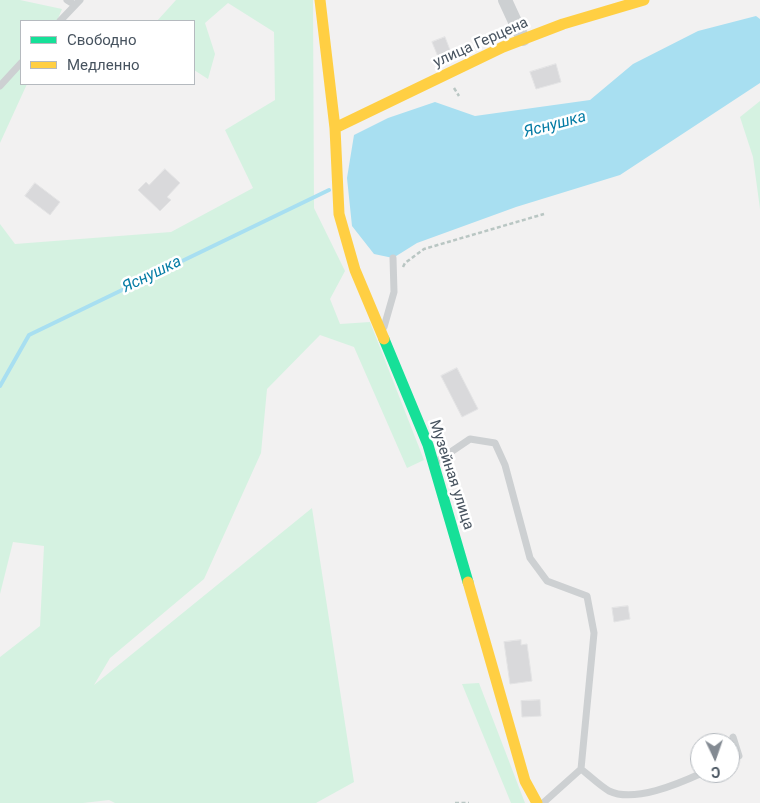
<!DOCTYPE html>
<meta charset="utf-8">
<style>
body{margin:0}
#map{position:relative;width:760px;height:803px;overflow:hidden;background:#f2f1f1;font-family:Roboto,sans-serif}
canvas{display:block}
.legend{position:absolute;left:20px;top:20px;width:175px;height:65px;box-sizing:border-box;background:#fff;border:1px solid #b5babf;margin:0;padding:6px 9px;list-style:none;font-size:15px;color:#47535f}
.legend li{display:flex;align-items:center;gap:10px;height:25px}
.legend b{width:25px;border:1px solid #b5babf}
.north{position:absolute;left:690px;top:733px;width:50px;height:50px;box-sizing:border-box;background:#fff;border:1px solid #b5babf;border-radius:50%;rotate:177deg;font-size:14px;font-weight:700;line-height:20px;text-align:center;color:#47535f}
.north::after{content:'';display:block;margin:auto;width:18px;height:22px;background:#838a92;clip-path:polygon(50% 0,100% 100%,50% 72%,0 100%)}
</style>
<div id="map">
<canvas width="760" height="803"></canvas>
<ul class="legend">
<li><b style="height:6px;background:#16e098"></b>Свободно</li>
<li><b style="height:6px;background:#ffcf43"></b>Медленно</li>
</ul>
<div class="north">С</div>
</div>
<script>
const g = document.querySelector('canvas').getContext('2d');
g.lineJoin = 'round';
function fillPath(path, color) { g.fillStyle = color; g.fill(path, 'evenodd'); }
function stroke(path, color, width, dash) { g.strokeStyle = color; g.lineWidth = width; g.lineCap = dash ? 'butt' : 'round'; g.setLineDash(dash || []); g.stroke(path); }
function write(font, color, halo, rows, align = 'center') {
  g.font = font + ' Roboto,sans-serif'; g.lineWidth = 5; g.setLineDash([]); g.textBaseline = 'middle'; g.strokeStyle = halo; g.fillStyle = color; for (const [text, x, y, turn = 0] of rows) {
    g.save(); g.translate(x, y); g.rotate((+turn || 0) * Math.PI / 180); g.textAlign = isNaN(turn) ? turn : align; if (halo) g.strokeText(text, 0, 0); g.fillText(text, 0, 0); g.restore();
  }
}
fillPath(new Path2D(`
 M0,0H20L62,9L57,21H21V84H27L0,143Z
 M176,0H313L314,208L345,271L330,299L340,324L370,322L424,460L407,468L354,347L320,335L267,389L261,453L204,579L110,658L94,685L312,508L354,782L316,803H115L109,800L83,803H0V657L40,626L44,546L13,542L0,594V224L15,244L171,232L253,188L225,130L275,100L274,32L228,3L205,23L215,54L208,79L194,70V21H157Z
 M760,101V209L753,157L740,117Z
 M479,683L525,803H511L462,684Z`), '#d5f2e1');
fillPath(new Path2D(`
 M756,16L760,19V83L620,175L516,207L417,243L393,258L374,254L352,226L347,178L354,135L388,118L435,102L475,116L590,100L633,64L698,31Z`), '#a8dff1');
stroke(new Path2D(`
 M0,386L29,335L329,190`), '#a8dff1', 4);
const building = new Path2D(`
 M445,37L453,58L441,64L432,42Z
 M556,64L561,82L536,89L530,72Z
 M165,169L180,183L167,197L171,200L160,211L138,190L146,182L149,185Z
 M35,183L60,202L50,215L25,196Z
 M457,368L478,409L462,417L441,376Z
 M628,606L630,619L614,622L612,608Z
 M521,640V645L527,644L532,681L510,684L504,642Z
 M540,700L541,716L522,717L521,701Z`);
fillPath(building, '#d9d9db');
stroke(building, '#e3e3e4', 1);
stroke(new Path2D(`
 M454,88L459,96
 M403,267L405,263L424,249L544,214
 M455,803H469`), '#b9c6c3', 2.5, [4, 2.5]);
stroke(new Path2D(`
 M67,0L75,5
 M60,21L80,0
 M0,86L21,63
 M384,327L394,292L393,258
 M436,462L470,439L495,443L505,465L530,558L547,581L587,596L594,633L581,769L543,803
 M730,760L739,756L733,737
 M581,769C590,776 599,785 609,791C634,803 678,784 702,773`), '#cdd0d2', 7);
stroke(new Path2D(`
 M505,0L523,39`), '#cdd0d2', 14);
stroke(new Path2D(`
 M384,339L428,445L468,582`), '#16e098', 11);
stroke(new Path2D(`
 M320,0L335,128L339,214L355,270L384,339
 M335,128L503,47L563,24L644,0
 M468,582L525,781L537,803`), '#ffcf43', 11);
write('15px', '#47535f', '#fff', [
 ["улица Герцена",481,43,-24],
 ["Музейная улица",451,475,72]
]);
write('italic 16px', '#057ca5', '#fff', [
 ["Яснушка",555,125,-15],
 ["Яснушка",152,275,-26]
]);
</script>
